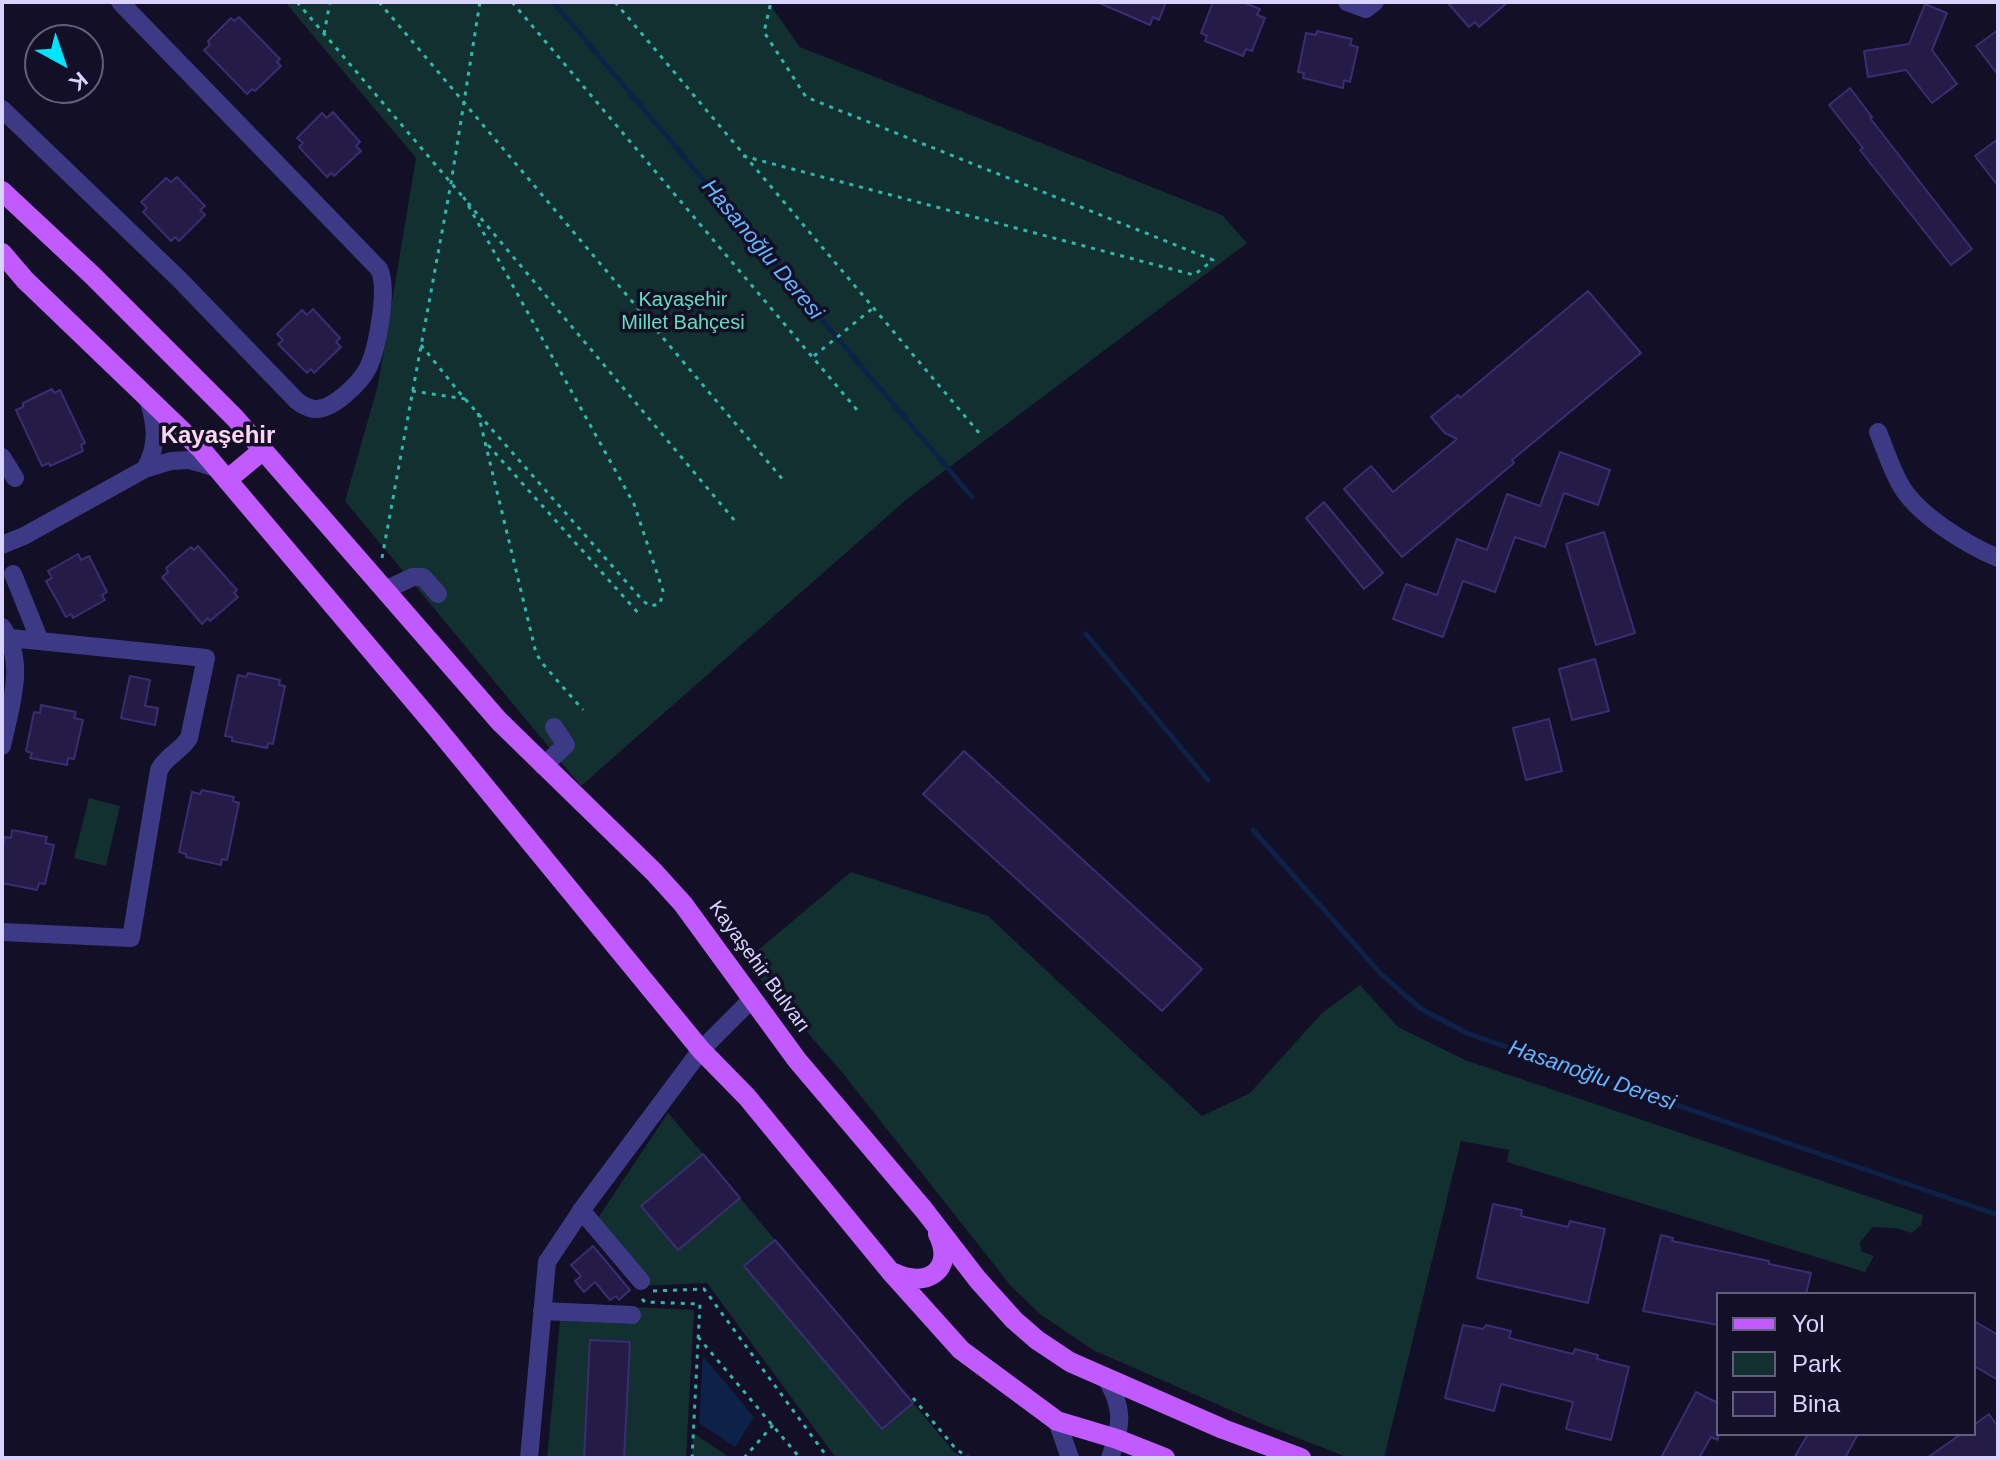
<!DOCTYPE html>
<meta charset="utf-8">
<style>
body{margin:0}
#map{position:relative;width:2000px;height:1460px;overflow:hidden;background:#130f26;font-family:Helvetica,sans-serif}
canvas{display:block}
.frame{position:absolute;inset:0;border:4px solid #d9d4ff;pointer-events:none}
.legend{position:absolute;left:1716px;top:1292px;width:260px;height:144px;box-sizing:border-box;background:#130f26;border:2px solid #625e7d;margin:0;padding:10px 14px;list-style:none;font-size:24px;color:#d9d4ff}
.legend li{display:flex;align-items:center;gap:16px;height:40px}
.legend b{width:40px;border:2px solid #625e7d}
.north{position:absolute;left:24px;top:24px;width:80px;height:80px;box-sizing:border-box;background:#130f26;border:2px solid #625e7d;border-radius:50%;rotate:140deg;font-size:22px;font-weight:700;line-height:32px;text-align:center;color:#d9d4ff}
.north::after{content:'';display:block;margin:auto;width:28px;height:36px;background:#00e5ff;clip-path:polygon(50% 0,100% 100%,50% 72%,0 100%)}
</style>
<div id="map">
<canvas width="2000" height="1460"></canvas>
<div class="frame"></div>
<ul class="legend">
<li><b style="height:10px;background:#c25bff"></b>Yol</li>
<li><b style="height:22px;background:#12302f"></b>Park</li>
<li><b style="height:22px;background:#241b47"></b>Bina</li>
</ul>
<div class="north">K</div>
</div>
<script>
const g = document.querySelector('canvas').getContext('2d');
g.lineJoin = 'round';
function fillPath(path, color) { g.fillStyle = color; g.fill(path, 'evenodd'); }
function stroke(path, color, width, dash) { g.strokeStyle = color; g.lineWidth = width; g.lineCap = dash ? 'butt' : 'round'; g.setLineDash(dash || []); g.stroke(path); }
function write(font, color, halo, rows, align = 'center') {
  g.font = font + ' Helvetica,sans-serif'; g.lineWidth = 7; g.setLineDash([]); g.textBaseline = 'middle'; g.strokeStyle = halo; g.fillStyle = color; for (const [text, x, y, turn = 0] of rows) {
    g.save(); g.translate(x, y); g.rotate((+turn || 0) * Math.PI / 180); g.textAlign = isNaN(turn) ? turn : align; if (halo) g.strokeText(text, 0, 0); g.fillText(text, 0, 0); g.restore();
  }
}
fillPath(new Path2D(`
 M285,2H768L800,47L1222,215L1247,243L907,499L581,786L345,501L378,385L416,158Z
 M89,798L120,806L106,866L74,858Z
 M851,872L988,916L1202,1116L1250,1093L1322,1013L1360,985L1398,1027L1465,1060L1923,1215L1921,1225L1912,1233L1895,1228L1873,1227L1860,1242L1861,1251L1874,1256L1865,1272L1507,1162L1509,1150L1461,1141L1384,1458H1349L1267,1426L1093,1350L1040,1314L1011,1286L841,1071L745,961Z
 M668,1113L703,1154L641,1206L678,1250L740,1198L775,1240L745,1266L881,1429L913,1403L954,1452L964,1458H836L707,1283L636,1286L598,1218Z
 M632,1307L694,1310L686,1458H547L560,1321L631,1324Z
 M693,1433L729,1457L728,1458H692Z`), '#12302f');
fillPath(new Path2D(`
 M703,1356L754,1417L735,1447L699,1423Z`), '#0c2248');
stroke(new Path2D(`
 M553,2L972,497
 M1086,634L1208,780
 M1253,830L1382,975L1421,1009L1469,1034L1998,1215`), '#0c2248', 5);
const building = new Path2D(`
 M1097,2H1166L1159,20L1153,17L1150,25Z
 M1213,2H1242L1260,9L1257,15L1265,18L1252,51L1246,49L1243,56L1205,41L1207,36L1201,33Z
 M1447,2H1508L1479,27L1475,22L1469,27Z
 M1925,4L1947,13L1932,50L1957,84L1932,103L1906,70L1868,77L1864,51L1909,44Z
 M239,17L280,59L277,62L281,66L255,91L252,89L247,94L204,50L210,45L208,41L231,18L234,21Z
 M1998,30V75L1976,46Z
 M1317,31L1352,39L1350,45L1358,47L1350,82L1344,80L1343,88L1303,78L1304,73L1298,72L1306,33L1316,35Z
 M1850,88L1872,117L1870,118L1972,249L1951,265L1860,150L1863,148L1829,105Z
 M333,112L360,142L356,146L361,151L334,176L331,173L327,177L299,147L303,143L297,138L322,113L327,118Z
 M1998,139V186L1975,156Z
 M177,177L205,206L200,210L205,215L179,241L175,237L171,241L143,212L147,208L141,202L166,178L171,182Z
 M1588,291L1641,353L1512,460L1514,463L1402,557L1344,489L1371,466L1393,492L1457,439L1445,433L1431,417L1458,395L1460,398Z
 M313,309L340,338L336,342L341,347L314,373L311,369L307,373L278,344L283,340L277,334L302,310L307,315Z
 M52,389L54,393L60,390L85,443L81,445L83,451L50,466L49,463L42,466L16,410L23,407V403Z
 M1560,452L1610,470L1598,505L1564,493L1545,547L1515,537L1495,592L1463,581L1443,637L1393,619L1406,584L1437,595L1457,539L1487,550L1507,494L1540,506Z
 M1324,502L1383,573L1364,589L1306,518Z
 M1604,532L1635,633L1596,645L1566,544Z
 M198,546L237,590L234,593L238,597L210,621L208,618L202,624L162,577L168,572L166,568L191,547L194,550Z
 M78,554L81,560L89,556L107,592L102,595L105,600L73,618L71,614L66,617L46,581L52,578L48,571Z
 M1595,659L1609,711L1572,720L1559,669Z
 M248,673L280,680L279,685L285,686L273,744L268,743L267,748L232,741V737L225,736L238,675L246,677Z
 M130,676L150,680L145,706L158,708L155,725L121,718Z
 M41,705L76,712L74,718L83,720L74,759L68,758L67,765L30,758L32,753L26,751L34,712L40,713Z
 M1549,719L1562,771L1526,780L1513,728Z
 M964,751L1202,969L1162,1011L923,794Z
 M202,790L234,797L233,801L239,803L227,860L222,859L221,865L186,857V854L179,852L192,792L200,794Z
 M12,830L47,837L45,843L54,845L45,884L39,883L37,890L2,883V852L5,837L11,838Z
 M703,1154L740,1198L678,1250L641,1206Z
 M1493,1204L1522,1210L1521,1216L1568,1227L1570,1221L1605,1229L1588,1303L1477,1278Z
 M1661,1235L1673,1238L1672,1241L1769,1261V1264L1811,1273L1806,1294H1718V1325L1643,1311Z
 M775,1240L913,1403L882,1429L744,1266Z
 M593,1246L630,1290L619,1300L616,1296L610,1300L595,1282L584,1292L575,1281L581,1276L571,1265Z
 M1974,1321L1998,1335V1380L1974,1366Z
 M1463,1325L1483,1329L1486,1325L1511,1331L1509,1338L1573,1354L1575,1349L1598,1355L1597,1359L1629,1367L1611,1440L1566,1429L1573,1402L1501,1384L1494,1411L1445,1398Z
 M590,1340L630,1342L624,1458H584Z
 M1696,1392L1718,1403V1440L1711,1437L1699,1458H1661Z
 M1989,1414L1998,1427V1458H1927L1961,1434H1974V1425Z
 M1808,1434H1858L1845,1458H1794Z`);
fillPath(building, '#241b47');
stroke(building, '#3b2d73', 2);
stroke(new Path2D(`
 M297,2L463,197
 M379,2L784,481
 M512,2L858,411
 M615,2L980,434
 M324,34L330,2
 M743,156L1194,275L1213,260L806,97L764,32L771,2
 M468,203L735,521
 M421,345L459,392L643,601L650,606L660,604L663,591L634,504L463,196
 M814,356L873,308
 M412,391L466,399
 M478,413L536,653L542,663L583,710
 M488,445L640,615
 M382,558L451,183L480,2
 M653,1291L704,1289L828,1458
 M642,1299L645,1302L700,1304L692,1458
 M698,1337L800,1458
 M913,1398L956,1449L969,1458
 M744,1458L773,1425`), '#2fb8b0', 3, [4, 6]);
stroke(new Path2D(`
 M1347,2L1366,9L1375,2
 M2,109L179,279L297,401C302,405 308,408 314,409C332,411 360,383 368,368C377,349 389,288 379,269L120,2
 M1878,432C1885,449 1891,468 1900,484C1916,514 1967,545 1998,558
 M2,457L15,478
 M145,469C159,445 156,422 147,396
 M2,545L24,536L145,469L171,461L190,460L217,468
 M13,574L40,641
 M385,590L413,577H423L438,594
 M2,627C27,661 10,708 2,746
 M543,766L566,745L554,727
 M2,932L131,938L159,770C166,756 181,751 189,738L206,658L10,638
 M581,1210L641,1281
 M542,1311L632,1315
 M1106,1378C1124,1408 1122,1426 1110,1458
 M1057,1421L1070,1458
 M529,1458L547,1262L583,1208L701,1050L752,999`), '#3d3a85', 18);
stroke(new Path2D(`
 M2,191L92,275L235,418L499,721L654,872L683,904L797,1060L924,1210L978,1280L1014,1320L1037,1340L1070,1362L1223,1429L1301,1458
 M2,253L25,280L201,449L436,727L701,1050L747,1097L890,1271L961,1350L1057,1421L1117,1439L1165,1458
 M227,480L263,450
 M894,1273C926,1289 956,1270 938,1234`), '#c25bff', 20);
write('20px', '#5fe0c0', '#130f26', [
 ["Kayaşehir",683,300],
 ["Millet Bahçesi",683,323]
]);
write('20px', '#d9d4ff', '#130f26', [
 ["Kayaşehir Bulvarı",759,967,54]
]);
write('italic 22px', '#62b6ff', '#130f26', [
 ["Hasanoğlu Deresi",762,250,50],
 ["Hasanoğlu Deresi",1592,1076,19]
]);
write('bold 24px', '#ffd6f0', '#130f26', [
 ["Kayaşehir",218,436]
]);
</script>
